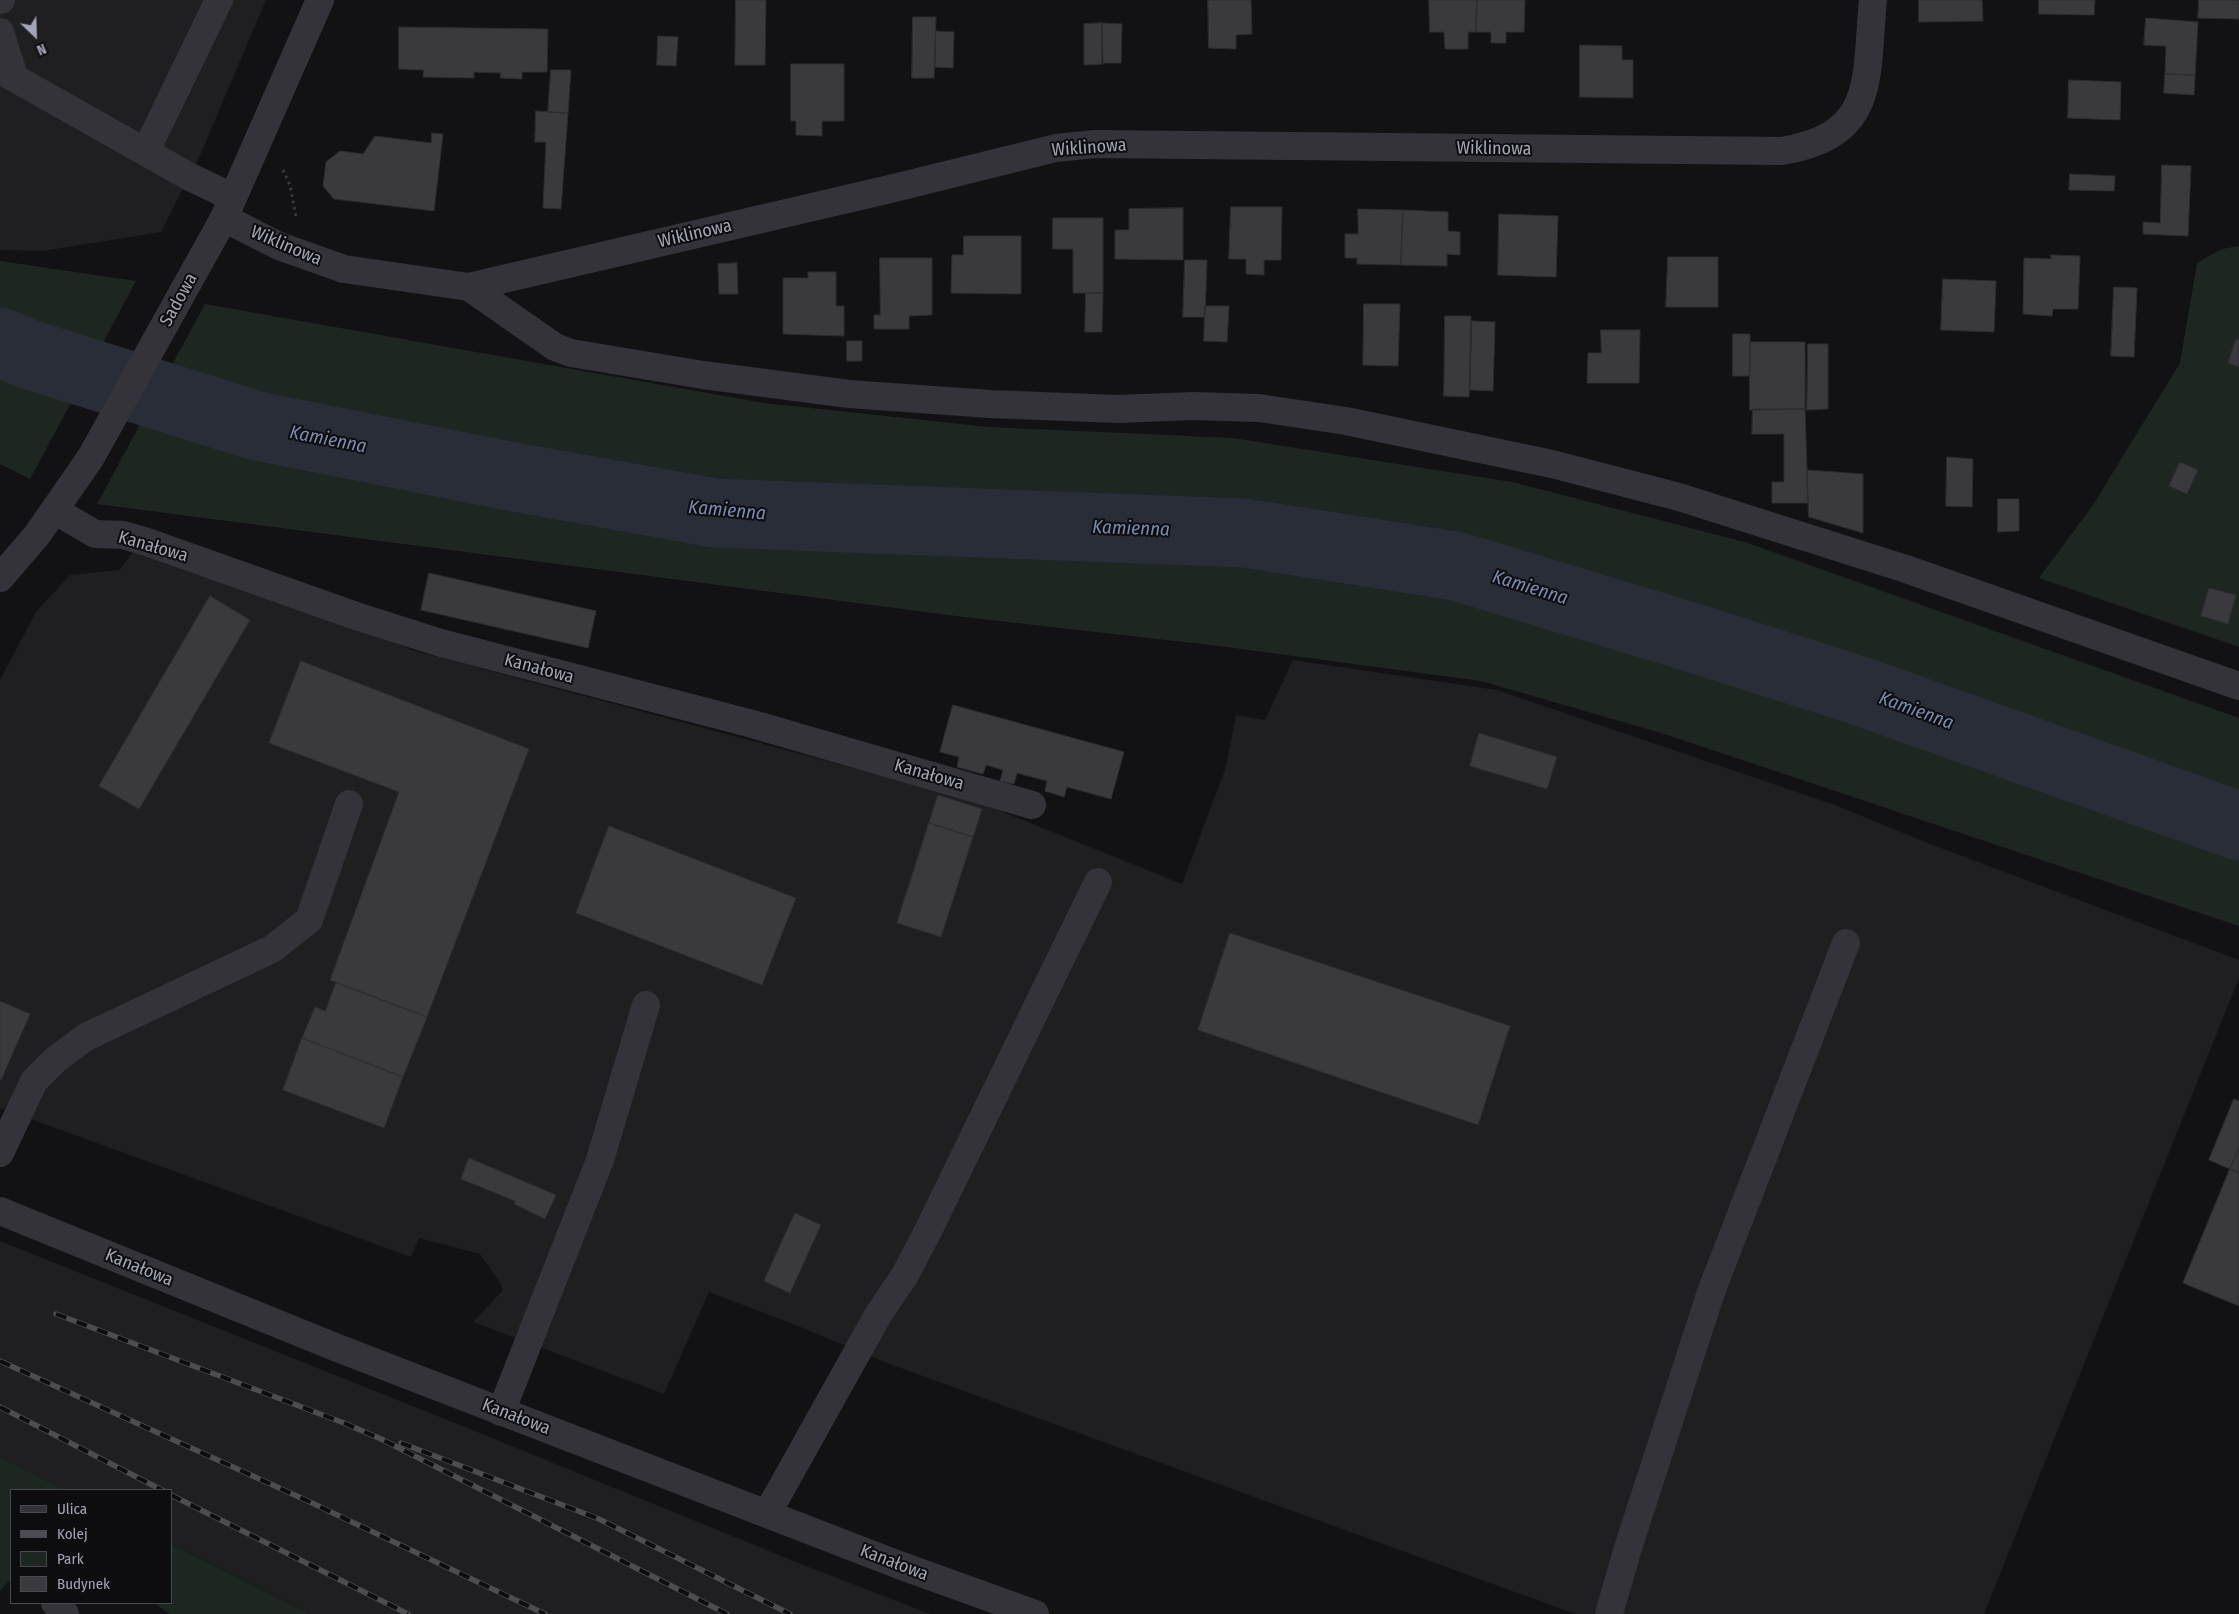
<!DOCTYPE html>
<meta charset="utf-8">
<style>
body{margin:0}
#map{position:relative;width:2239px;height:1614px;overflow:hidden;background:#121214;font-family:"Fira Sans Condensed",sans-serif}
canvas{display:block}
.legend{position:absolute;left:10px;top:1489px;width:162px;height:115px;box-sizing:border-box;background:#0d0d0f;border:1px solid #494a51;margin:0;padding:6px 9px;list-style:none;font-size:15px;color:#a4a5b4}
.legend li{display:flex;align-items:center;gap:10px;height:25px}
.legend b{width:25px;border:1px solid #494a51}
.north{position:absolute;left:10px;top:10px;width:50px;height:50px;-webkit-text-stroke:4px #0d0d0f;paint-order:stroke;rotate:156deg;font-size:14px;font-weight:700;line-height:20px;text-align:center;color:#a4a5b4}
.north::after{content:'';display:block;margin:auto;width:18px;height:22px;background:#a4a5b4;clip-path:polygon(50% 0,100% 100%,50% 72%,0 100%)}
</style>
<div id="map">
<canvas width="2239" height="1614"></canvas>
<ul class="legend">
<li><b style="height:6px;background:#343339"></b>Ulica</li>
<li><b style="height:6px;background:#4c4c53"></b>Kolej</li>
<li><b style="height:14px;background:#1e2621"></b>Park</li>
<li><b style="height:14px;background:#3a393e"></b>Budynek</li>
</ul>
<div class="north">N</div>
</div>
<script>
const g = document.querySelector('canvas').getContext('2d');
g.lineJoin = 'round';
function fillPath(path, color) { g.fillStyle = color; g.fill(path, 'evenodd'); }
function stroke(path, color, width, dash) { g.strokeStyle = color; g.lineWidth = width; g.lineCap = dash ? 'butt' : 'round'; g.setLineDash(dash || []); g.stroke(path); }
function write(font, color, halo, rows, align = 'center') {
  g.font = font + ' "Fira Sans Condensed",sans-serif'; g.lineWidth = 4; g.setLineDash([]); g.textBaseline = 'middle'; g.strokeStyle = halo; g.fillStyle = color; for (const [text, x, y, turn = 0] of rows) {
    g.save(); g.translate(x, y); g.rotate((+turn || 0) * Math.PI / 180); g.textAlign = isNaN(turn) ? turn : align; if (halo) g.strokeText(text, 0, 0); g.fillText(text, 0, 0); g.restore();
  }
}
fillPath(new Path2D(`
 M0,0H266L201,153L161,232L43,251L0,250Z
 M135,550L395,642L412,650L973,800L1182,884L1225,770L1236,715L1265,720L1293,660L1497,690L1835,805L1925,842L2239,960V978L1984,1614H1575L887,1363L793,1324L709,1292L664,1394L473,1322L503,1290L499,1281L480,1254L419,1238L411,1257L0,1108V680L36,612L70,575L119,570Z
 M0,1241L465,1427L801,1564L930,1614H309L171,1544V1490H65L0,1457Z`), '#1f1e21');
fillPath(new Path2D(`
 M2239,246V647L2039,578L2093,505L2180,363L2197,263L2222,249Z
 M0,261L136,281L30,479L0,464Z
 M205,304L764,403L989,427L1233,438L1512,482L1745,542L2239,718V926L1661,733L1481,681L1219,646L964,617L97,504Z
 M0,1457L65,1490H11V1579L0,1591Z
 M171,1544L309,1614H169L155,1603H171Z`), '#1e2621');
stroke(new Path2D(`
 M0,342L28,354L257,426L509,476L715,513L1244,533L1456,566L1697,639L1860,691L2239,826`), '#292d37', 69);
const building = new Path2D(`
 M736,0H766L765,65H735Z
 M1208,0H1251L1252,34L1236,35V49L1209,48Z
 M1429,0H1477L1476,32H1468V49H1445L1444,32H1430Z
 M1477,0H1525L1524,32H1506V43H1491V32H1476Z
 M1919,0H1982L1983,21L1919,22Z
 M2039,0H2095L2094,15L2039,14Z
 M2199,0H2239V19L2198,18Z
 M913,17H936L934,78H912Z
 M2146,18L2198,22L2195,75L2165,74L2166,46L2144,45Z
 M1102,23L1122,24L1121,63H1102Z
 M1102,23L1103,64L1084,65V24Z
 M399,27L548,29L547,72H522V79L500,78L501,73L474,72V78L423,77L424,70L399,69Z
 M936,31L954,32L953,68L935,67Z
 M658,36L678,37L676,66L657,65Z
 M1580,45L1622,46V60H1633V98L1580,97Z
 M791,64H844V121H822V136L796,135V121H791Z
 M551,70H571L568,113L548,112Z
 M2165,74L2195,75L2194,95L2164,93Z
 M2069,80L2121,82L2120,120L2068,118Z
 M536,111L568,113L561,209L543,208L546,142H535Z
 M432,133L443,134L434,211L334,199L323,186L326,162L340,151L363,154L375,136L431,143Z
 M2162,165L2191,166L2188,236L2143,234V222L2160,223Z
 M2070,174L2115,176L2114,191L2069,190Z
 M1231,207H1282L1281,260H1264V275L1246,274V259H1229Z
 M1183,208V260L1115,259V230H1129V209Z
 M1358,209L1403,210L1401,265L1357,264V258H1345V234H1358Z
 M1403,210L1448,212V231L1460,232V255L1447,254V266L1401,265Z
 M1499,214L1558,216L1556,277L1498,275Z
 M1053,218H1103V293H1073V249H1053Z
 M964,236H1021V294L951,293L952,255H963Z
 M2051,255L2080,256L2078,309H2053L2052,316L2023,314L2024,258L2051,259Z
 M1668,257H1718V307H1666Z
 M880,258H932V315L909,316V329H874V315H880Z
 M1185,260H1207L1205,317H1183Z
 M737,263L738,294H719L718,264Z
 M808,272H836V306H844V336L783,334V278H808Z
 M1943,279L1996,281L1994,332L1941,330Z
 M2114,287L2137,288L2134,357L2111,356Z
 M1086,293H1103L1102,332H1085Z
 M1364,304H1400L1398,366L1363,365Z
 M1205,306H1229L1227,342L1204,341Z
 M1445,316H1471L1469,397L1444,396Z
 M1472,321L1495,322L1493,391L1470,390Z
 M1601,330H1640L1639,383H1587L1588,353H1601Z
 M1733,334H1750V376H1733Z
 M2236,339L2239,340V367L2228,363Z
 M847,341H862V361H847Z
 M1750,342H1805V409L1750,410Z
 M1808,344H1828V409L1807,410Z
 M1753,409H1805L1808,503H1772V482H1784V434H1752Z
 M1947,457L1973,459L1972,507L1946,506Z
 M2180,462L2198,470L2187,494L2169,486Z
 M1807,470L1863,474V533L1809,517Z
 M1998,499H2019V531L1998,532Z
 M429,573L596,611L588,648L421,610Z
 M2209,588L2236,595L2228,624L2201,616Z
 M210,596L250,620L139,809L99,786Z
 M301,661L529,749L427,1017L330,980L399,792L269,743Z
 M953,705L1124,752L1111,799L1067,787L1064,797L1045,791L1047,781L1017,773L1014,784L1000,781L1003,770L986,765L983,774L957,767L959,757L940,752Z
 M1479,733L1557,757L1547,789L1470,766Z
 M938,795L982,809L973,837L929,823Z
 M929,823L973,837L941,937L897,923Z
 M609,826L796,898L762,985L576,913Z
 M1230,933L1510,1026L1478,1125L1198,1030Z
 M336,983L427,1017L403,1077L302,1038L315,1007L325,1011Z
 M0,1001L30,1014L1,1080L0,1079Z
 M302,1038L403,1077L384,1128L283,1090Z
 M2234,1099L2239,1101V1149L2230,1169L2209,1160Z
 M2239,1149V1173L2230,1169Z
 M469,1158L556,1195L545,1219L514,1204L515,1201L461,1179Z
 M2230,1169L2239,1173V1306L2183,1283Z
 M795,1213L821,1225L790,1293L764,1281Z`);
fillPath(building, '#3a393e');
stroke(building, '#2d2c30', 1);
stroke(new Path2D(`
 M283,170L290,185L296,217`), '#393940', 3, [2.5, 4]);
stroke(new Path2D(`
 M0,0H1
 M0,32L14,76
 M0,70L190,177L232,197
 M146,151L219,0
 M224,218L279,246L344,269L469,287L890,189L1056,148L1095,144L1782,151C1878,135 1865,78 1873,0
 M469,287L555,347L571,353L703,375L849,394L990,404L1118,409L1193,406L1259,408L1346,421L1552,464L1679,497L1906,569L2239,686
 M54,510L95,534L123,535L147,542L356,616L441,643L749,723L1032,805
 M0,578L37,535L91,457L224,218L320,0
 M0,1153L34,1081L55,1060L86,1037L272,949L309,920L349,804
 M0,1211L335,1347L899,1565L1035,1614
 M501,1412L600,1160L646,1005
 M767,1514L878,1315L905,1275L928,1231L1098,882
 M55,1603L65,1614
 M1609,1614L1627,1551L1711,1292L1846,943`), '#343339', 28);
const rail = new Path2D(`
 M56,1314L344,1423L381,1439L727,1614
 M0,1361L310,1502L545,1614
 M0,1407L162,1490
 M401,1443L599,1519L790,1614
 M171,1495L408,1614`);
stroke(rail, '#4c4c53', 5.5);
stroke(rail, '#0d0d0f', 4, [11]);
write('18px', '#a4a5b4', '#0d0d0f', [
 ["Wiklinowa",1089,148,-4],
 ["Wiklinowa",1494,149,1],
 ["Wiklinowa",695,234,-13],
 ["Wiklinowa",286,246,23],
 ["Sadowa",179,300,-61],
 ["Kanałowa",153,547,16],
 ["Kanałowa",539,669,15],
 ["Kanałowa",929,775,16],
 ["Kanałowa",139,1268,22],
 ["Kanałowa",516,1417,21],
 ["Kanałowa",894,1563,21]
]);
write('italic 19px', '#7b8aaf', '#0d0d0f', [
 ["Kamienna",328,440,11],
 ["Kamienna",727,511,5],
 ["Kamienna",1131,529,2],
 ["Kamienna",1530,588,17],
 ["Kamienna",1916,711,20]
]);
</script>
